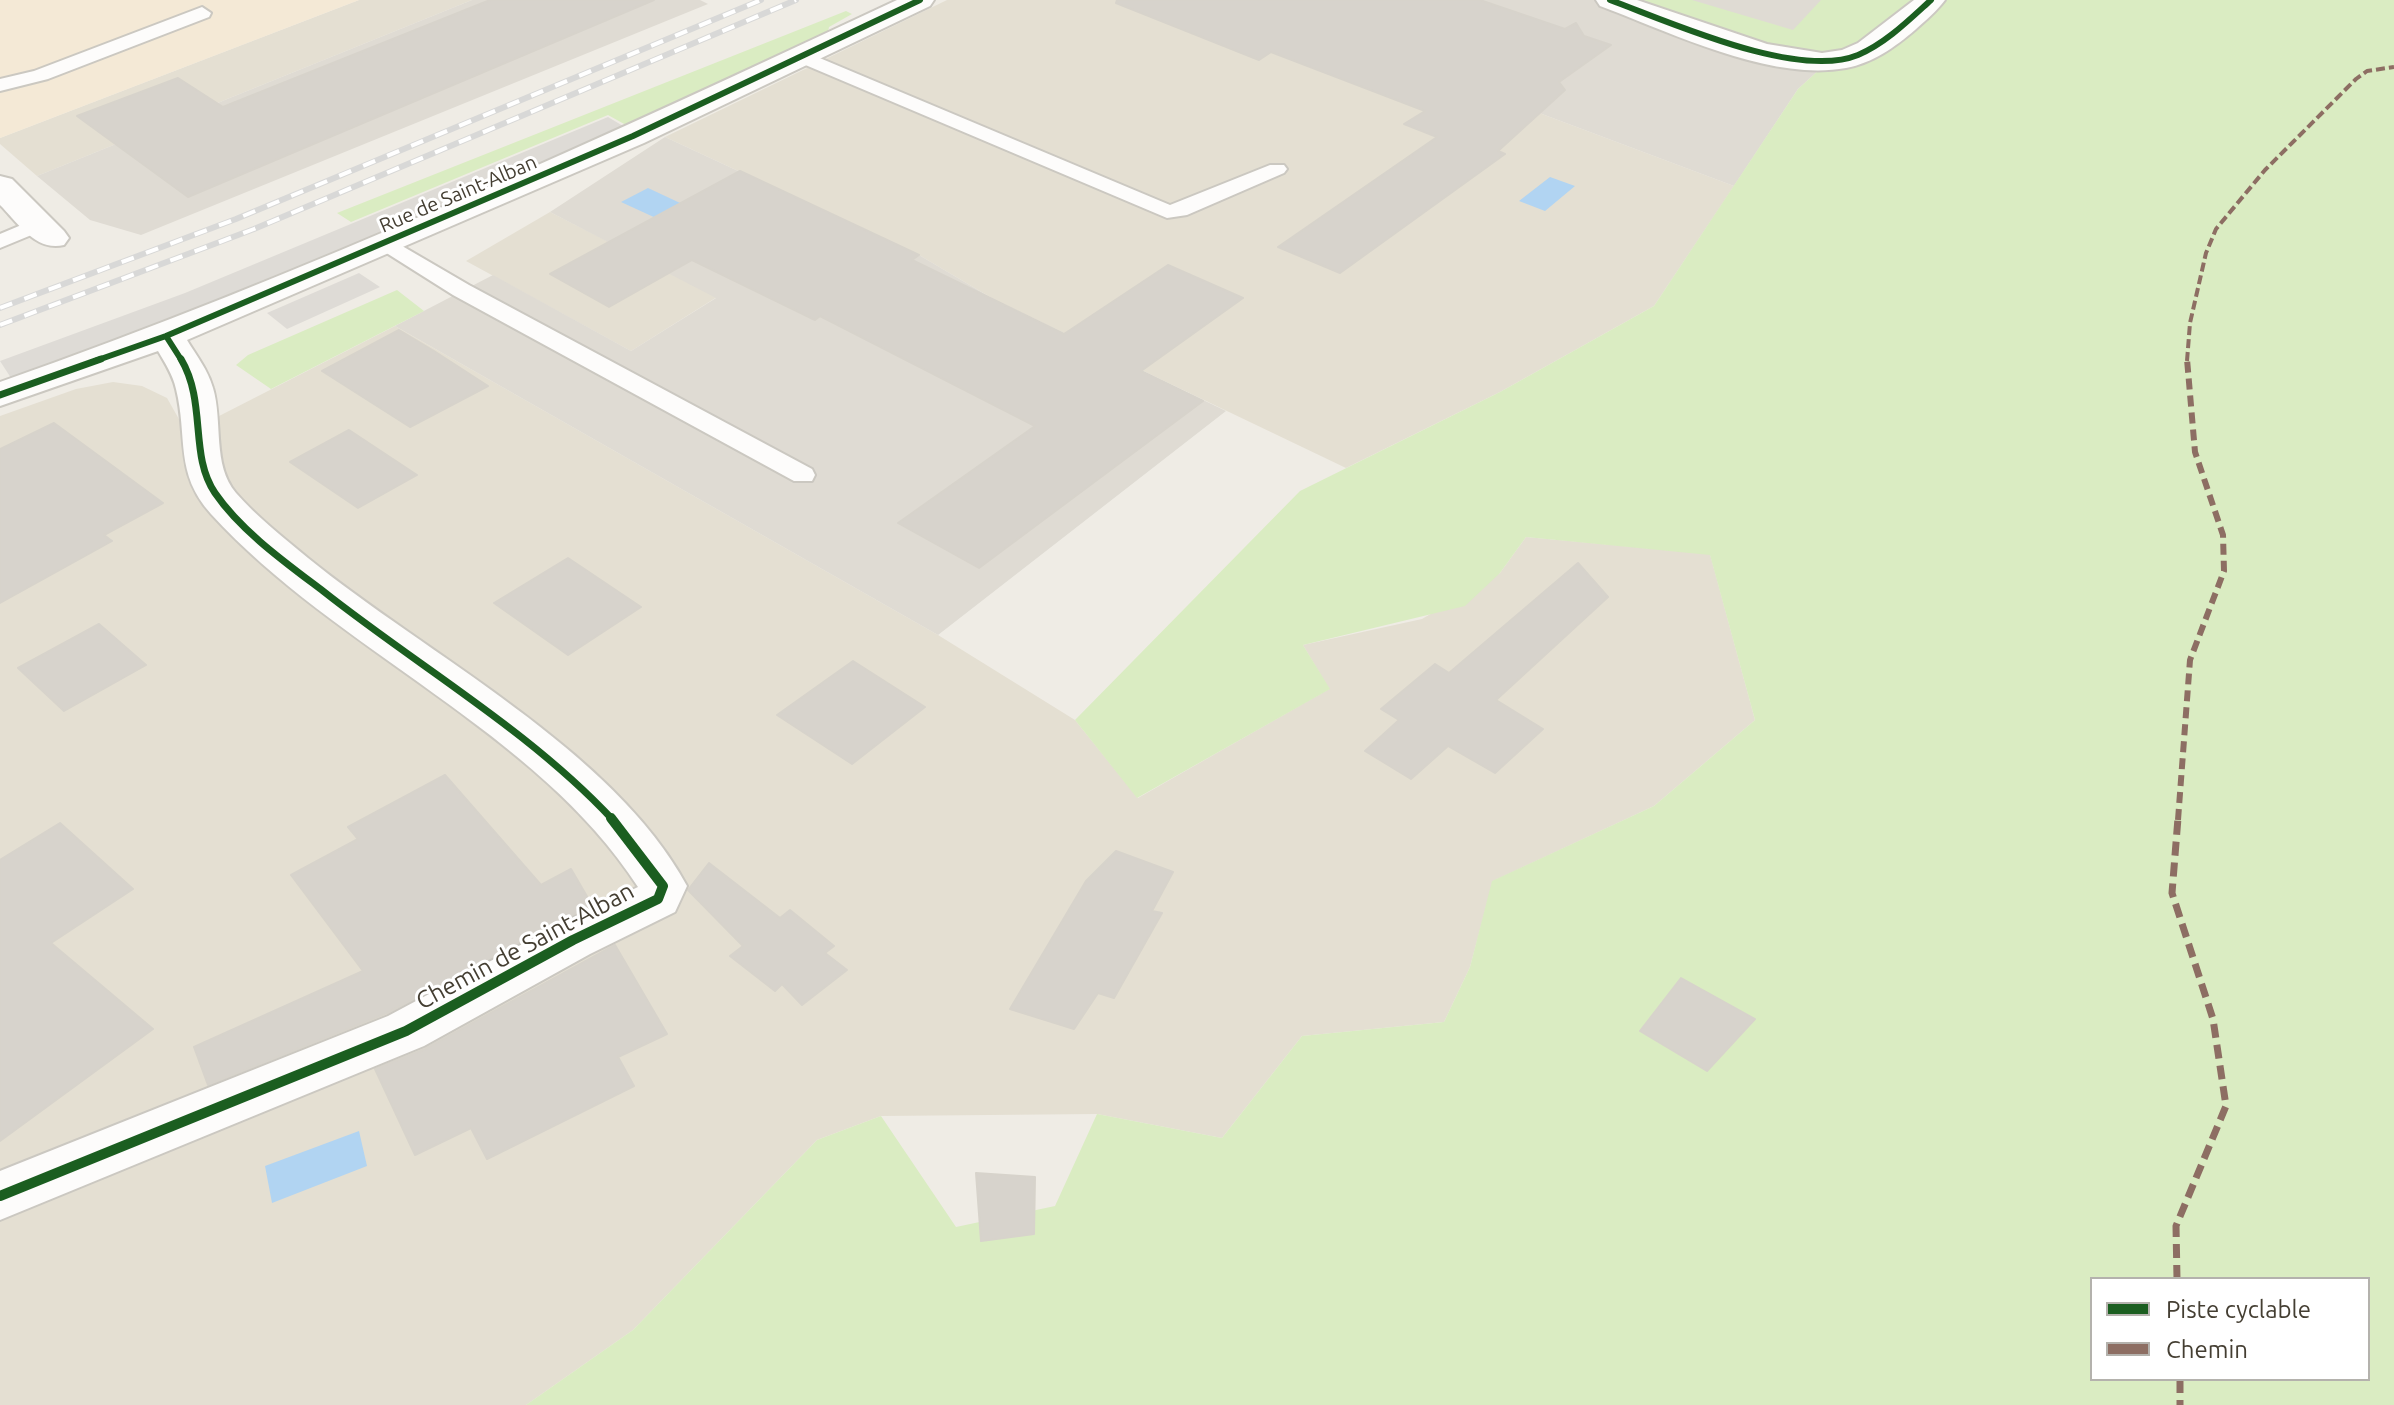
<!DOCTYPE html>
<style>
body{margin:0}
#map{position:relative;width:2394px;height:1405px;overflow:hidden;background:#efece5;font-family:Ubuntu,sans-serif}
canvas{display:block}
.legend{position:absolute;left:2090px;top:1277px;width:280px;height:104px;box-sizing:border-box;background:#fff;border:2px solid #b4b2ad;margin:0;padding:10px 14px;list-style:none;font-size:24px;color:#443e32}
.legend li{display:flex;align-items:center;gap:16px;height:40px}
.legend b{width:40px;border:2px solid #b4b2ad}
</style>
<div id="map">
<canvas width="2394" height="1405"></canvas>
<ul class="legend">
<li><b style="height:10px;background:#1b5e20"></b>Piste cyclable</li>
<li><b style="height:10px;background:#8d6e63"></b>Chemin</li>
</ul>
</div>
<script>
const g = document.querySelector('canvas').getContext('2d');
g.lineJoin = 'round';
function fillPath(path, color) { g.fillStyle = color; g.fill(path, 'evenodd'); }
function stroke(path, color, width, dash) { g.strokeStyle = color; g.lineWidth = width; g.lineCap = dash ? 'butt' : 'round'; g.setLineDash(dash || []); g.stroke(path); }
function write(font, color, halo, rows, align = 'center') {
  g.font = font + ' Ubuntu,sans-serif'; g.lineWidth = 6; g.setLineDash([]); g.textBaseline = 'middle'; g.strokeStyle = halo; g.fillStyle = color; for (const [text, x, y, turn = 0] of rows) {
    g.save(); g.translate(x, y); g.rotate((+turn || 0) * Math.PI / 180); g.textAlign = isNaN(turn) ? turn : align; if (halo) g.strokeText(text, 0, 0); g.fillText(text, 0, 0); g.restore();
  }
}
fillPath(new Path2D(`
 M359,0H472L37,176L0,144V138Z
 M947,0H1238L1734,186L1654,306L1500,392L1346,468L995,300L919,255L665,137Z
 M550,212L717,297L631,351L466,261Z
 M395,326L938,635L1075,720L1138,798L1329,689L1303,645L1422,619L1500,573L1526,537L1710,554L1755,720L1654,806L1493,881L1470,967L1444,1022L1302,1036L1222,1138L1097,1114L881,1116L817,1140L633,1330L526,1405H0V416L76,389L113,382L142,386L167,398L180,421L182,435Z`), '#e4dfd2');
fillPath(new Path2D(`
 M0,0H359L0,138Z`), '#f4e9d6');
fillPath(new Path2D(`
 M472,0H700L708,4L141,235L90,220L37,176Z
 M1238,0H1876L1820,69L1798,89L1734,186Z
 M665,137L919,255L995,300L1226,411L938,635L395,326L493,275L631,351L716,298L550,212Z`), '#dfdbd3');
fillPath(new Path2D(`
 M1643,0H1692L1793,30L1821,0H1913C1901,12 1878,40 1863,45C1794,72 1708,24 1643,0Z
 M1944,0H2394V1405H526L633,1330L817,1140L881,1116L956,1227L1055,1206L1097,1114L1222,1138L1302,1036L1444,1022L1470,967L1492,881L1654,806L1755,720L1710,555L1526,537L1500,573L1465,606L1303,645L1330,689L1137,798L1075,720L1300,491L1500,392L1654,306L1798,89L1820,69ZM2092,1279H2368V1379H2092Z
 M846,11L852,14L829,27L828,32L646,121L626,125L608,115L351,222L337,213Z
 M397,290L424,311L271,389L236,365L248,355Z`), '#daecc2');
fillPath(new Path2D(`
 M608,117L628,129L200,310L11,378L0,361L185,293Z
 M359,273L380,287L287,329L267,313Z`), '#dedbd6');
fillPath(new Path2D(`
 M1550,177L1575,186L1545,211L1519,201Z
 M648,188L693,209L658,219L621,202Z
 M359,1131L367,1166L272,1203L265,1166Z`), '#b1d4f2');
const building = new Path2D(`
 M490,0H654L188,197L77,116L178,78L223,107Z
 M1117,0H1480L1565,29L1576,23L1584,36L1611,45L1559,82L1565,90L1498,151L1505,154L1340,273L1278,247L1437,137L1404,124L1425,111L1271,52L1259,60L1116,3Z
 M740,171L919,255L912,260L1064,334L1168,265L1243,298L1141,371L1203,401L979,568L898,523L1035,426L820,316L815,320L692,260L609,307L550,274Z
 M399,330L434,351L488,386L410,427L322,371Z
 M54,423L163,503L104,535L112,541L0,603V449Z
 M349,430L417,475L358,508L290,462Z
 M568,558L641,607L568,655L494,603Z
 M1578,563L1608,597L1496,700L1543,729L1495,773L1448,746L1411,779L1365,751L1399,720L1381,709L1435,664L1449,673Z
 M99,624L146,665L64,711L18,668Z
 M853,661L925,707L852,764L777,715Z
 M445,775L541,885L571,869L592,905L387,1013L208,1085L194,1047L363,971L291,875L358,839L348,827Z
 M60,823L133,889L51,943L153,1029L0,1141V860Z
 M1116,851L1173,872L1152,911L1162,913L1114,998L1098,993L1074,1029L1010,1009L1086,881Z
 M709,863L780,918L790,910L834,946L825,953L847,970L802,1005L782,984L775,991L730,956L743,946L688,890Z
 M615,945L667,1034L618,1057L634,1086L487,1159L471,1128L415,1155L375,1069L425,1049Z
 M1681,978L1755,1019L1707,1071L1640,1031Z
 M976,1173L1035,1177L1034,1234L981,1241Z`);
fillPath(building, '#d7d3cc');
stroke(building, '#d7d3cb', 2);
const service = new Path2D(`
 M202,7L211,13L209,17L48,79L0,91V79L34,71Z
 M803,51L1170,205L1270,165H1284L1287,169L1284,173L1187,215L1167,218L796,61L793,57Z
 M38,218L49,224L46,229L0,248V234Z
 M385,236L469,285L812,469L815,475L812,481H794L453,295L377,247L374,242L377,237Z`);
const minor = new Path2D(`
 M897,0H934L930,6L644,143L187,340C196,355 208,370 213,388C223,421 212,465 236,493C257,517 284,538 308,558C427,655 614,750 687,886L675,912L590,954L424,1046L0,1220V1171L388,1016L556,926L638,887C537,730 337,652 211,514C174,473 188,437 176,389C173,375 165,363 158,351L0,406V382C307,274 603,138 897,0Z
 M1596,0H1637L1767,44L1822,53L1842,50L1858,43L1914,0H1945C1937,11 1925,21 1915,30C1895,47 1873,63 1846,68C1770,82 1670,32 1600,6Z
 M0,176L12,179L64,231L69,238L64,245C36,252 18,223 0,205Z`);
stroke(service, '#cbc8c1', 4);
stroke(minor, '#cbc8c1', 4);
fillPath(service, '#fdfcfb');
fillPath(minor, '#fdfcfb');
const rail = new Path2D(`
 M0,308L236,219L761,0
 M0,325L254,229L796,0`);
stroke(rail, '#d8d8d7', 6);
stroke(rail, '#fff', 4, [13]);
stroke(new Path2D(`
 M2187,361L2190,323L2206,253L2216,229L2265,170L2356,79L2367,71L2394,67`), '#8d6e63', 4, [9, 4]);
stroke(new Path2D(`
 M2178,820L2190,660L2224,571L2223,535L2195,452L2187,359`), '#8d6e63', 6, [11, 6]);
stroke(new Path2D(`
 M2177,1279L2176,1226L2226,1106L2213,1019L2172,893L2178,818
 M2180,1379V1405`), '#8d6e63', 7, [14, 7]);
stroke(new Path2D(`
 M1610,0C1670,22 1797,80 1858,55C1886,43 1909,20 1931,0
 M166,336L182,361
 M95,361L166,336L633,136L920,0`), '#1b5e20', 6);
stroke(new Path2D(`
 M181,359C207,403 189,455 215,493C241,531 286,563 323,591C419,667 529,730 613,820
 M0,395L101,359`), '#1b5e20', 7);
stroke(new Path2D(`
 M0,1196L406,1031L573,940L658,899L663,886L611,818`), '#1b5e20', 10);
write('20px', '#443e32', '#fff', [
 ["Rue de Saint-Alban",458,194,-23]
]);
write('24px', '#443e32', '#fff', [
 ["Chemin de Saint-Alban",525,946,-28]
]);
</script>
